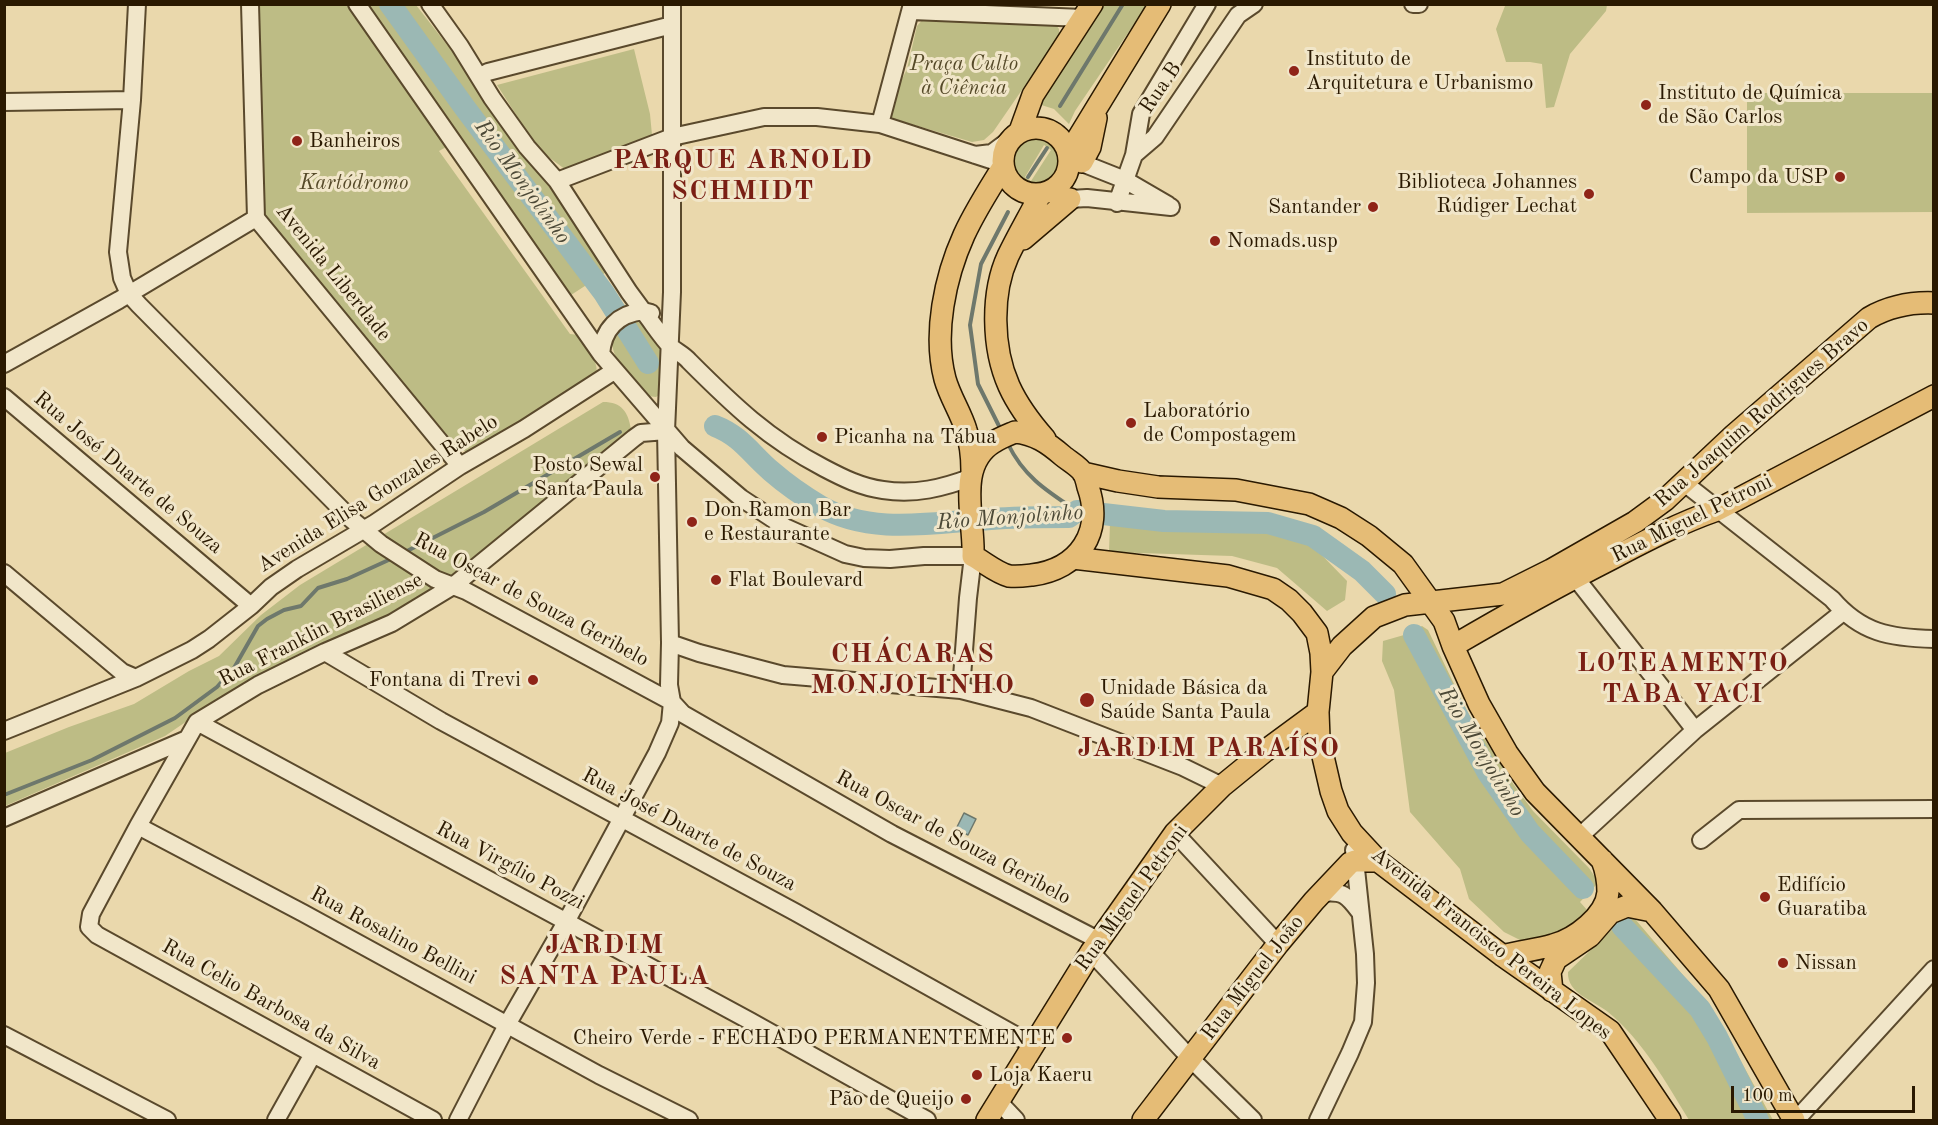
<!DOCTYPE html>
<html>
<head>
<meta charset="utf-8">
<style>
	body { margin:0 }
	#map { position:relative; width:1938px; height:1125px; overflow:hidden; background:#ead8ac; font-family:"Old Standard TT",serif }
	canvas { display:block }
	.frame { position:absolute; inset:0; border:6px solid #2a1901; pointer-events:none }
	.scale { position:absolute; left:1731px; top:1086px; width:184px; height:27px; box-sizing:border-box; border:3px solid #2a1901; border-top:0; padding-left:8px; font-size:18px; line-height:21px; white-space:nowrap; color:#2a1901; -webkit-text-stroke:4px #f1e6c9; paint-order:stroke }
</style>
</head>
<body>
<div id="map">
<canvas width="1938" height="1125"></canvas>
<div class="frame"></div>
<div class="scale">100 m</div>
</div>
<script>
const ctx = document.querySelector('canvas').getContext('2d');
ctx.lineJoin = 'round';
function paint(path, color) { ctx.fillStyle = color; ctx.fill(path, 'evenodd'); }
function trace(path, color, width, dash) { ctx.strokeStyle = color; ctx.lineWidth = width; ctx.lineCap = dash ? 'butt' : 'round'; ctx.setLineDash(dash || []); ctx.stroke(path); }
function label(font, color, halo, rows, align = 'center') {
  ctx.font = font + ' "Old Standard TT",serif'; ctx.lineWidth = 6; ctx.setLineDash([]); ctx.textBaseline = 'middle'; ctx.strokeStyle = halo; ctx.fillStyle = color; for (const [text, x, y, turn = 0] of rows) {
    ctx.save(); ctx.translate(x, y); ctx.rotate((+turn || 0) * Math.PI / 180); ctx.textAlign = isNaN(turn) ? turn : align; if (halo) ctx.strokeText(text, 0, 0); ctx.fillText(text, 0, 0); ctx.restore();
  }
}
const green = new Path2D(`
	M257 5H347L448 146 439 151 570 334 579 335C586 346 602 365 595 377L470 453 459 449 263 216Z
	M365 5H416L469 73 608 271 571 295 435 110Z
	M1099 5H1147L1075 111 1069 124 1054 109 1035 103Z
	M1555 5H1607L1606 11 1570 54 1554 107 1546 108 1542 64 1530 62H1506L1496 29 1505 6Z
	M924 18 1056 25 1059 29V36L993 132 984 140 972 142 894 119 890 115 888 107 907 69 917 26Z
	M634 49 650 114 652 135 566 170 538 149 497 85Z
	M1747 93H1933V212L1747 213Z
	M1031 138C1048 136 1062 149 1057 167 1049 198 997 189 1014 153 1018 146 1023 140 1031 138ZM1044 145 1051 150 1031 181 1025 177Z
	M633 321 643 323 660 347 663 392 656 397 647 396C631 379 606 356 613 331Z
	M603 402C622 402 628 412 631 429L598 459 467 562 431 595 358 631 297 656 243 683 165 736 5 806V753L69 727 134 704 189 671 219 656 261 615 300 585Z
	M1110 523 1211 531H1263L1311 544 1347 581 1345 600 1327 611 1277 568 1232 556 1109 552Z
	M1422 626 1428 630 1468 713 1514 785 1533 811 1589 868 1595 877 1596 885 1580 902 1588 911 1580 925 1564 935 1524 942 1504 932 1469 899 1460 869 1410 812 1394 690 1382 661 1383 641 1404 635Z
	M1626 916 1635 919 1713 1010 1773 1120H1689C1666 1082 1643 1041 1608 1012 1593 1000 1567 994 1568 972Z`);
const water = new Path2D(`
	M964 813 976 819 968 835 956 829Z`);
const stream = new Path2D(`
	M1060 106 1123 4
	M1028 177 1047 148
	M1002 432 978 384 970 325 981 264 1008 212
	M1008 444C1024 477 1047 491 1077 511
	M405 552 484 512 620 432
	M4 795 92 760 175 718 217 687 234 668 258 626 267 619 284 610 301 606 318 588 347 579 393 558`);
const river = new Path2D(`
	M390 4 465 108 604 293 648 363
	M715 426C741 436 751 454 771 471 786 484 803 496 820 506 871 536 935 522 991 519 1017 517 1043 517 1069 517L1077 511 1164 521 1268 523 1313 536 1362 571 1385 594
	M1414 635 1488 773 1530 833 1583 888
	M1622 926 1700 1009 1717 1037 1758 1120`);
const minor = new Path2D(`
	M137 4 132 100 118 252 122 278 129 294 139 305 351 519 381 544 435 579 466 591 672 702 683 714 892 834 1098 940
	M250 4 256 218 460 466
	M357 4 601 354 682 448 741 498 785 527 845 554 864 558 890 559 924 556H973L968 598 961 690
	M430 4 460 46 492 98 527 147 557 181 629 292 643 311 651 313
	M1413 4H1419
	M912 11 1083 18
	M479 77 488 72 672 25
	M4 102 132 100
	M880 124 912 4
	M975 155 992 153 1012 138
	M1134 155 1141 114 1207 4
	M1072 159 1125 180 1168 205
	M557 181 672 137 764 117H817L880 124 1003 164
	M1049 192 1070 199 1087 198 1171 207
	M1117 203 1134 155 1155 137 1238 15 1254 4
	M601 354C603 329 618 314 643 311 652 322 661 337 671 347 677 352 684 355 689 361 733 405 768 439 824 468 843 478 861 487 883 490 915 495 943 488 972 477
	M4 364 119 300 256 218
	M4 397 251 606
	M1683 482 1832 599C1861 633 1890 638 1934 639
	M4 573 122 672 136 678
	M1575 577 1695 730
	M670 643 699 653 783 675 961 690 1031 708 1183 767 1222 786
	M325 652 441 721 795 912 1033 1045
	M197 722 750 1021 927 1120
	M4 731 136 678 192 650 209 639 251 606 271 587 297 569 375 523 460 466 524 429 614 371
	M4 818 187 739
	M138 826 303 913 599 1075 689 1120
	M1175 833 1278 944
	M1579 837 1695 730 1843 612
	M1701 840 1739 810 1934 809
	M1323 893C1343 891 1347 895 1359 911
	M1091 952 1190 1058 1253 1120
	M4 1035 167 1120
	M999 1102 1016 1120
	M276 1120 313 1054
	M433 1120 97 935 89 927 91 914 138 826 197 722 258 685 325 652 392 623 453 586 634 438 641 433 666 431
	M458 1120 508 1023 566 922 657 753 670 723 672 702 669 685 670 643 666 431 672 292V4
	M1318 1120 1350 1053 1363 1022 1366 983 1365 954 1354 850
	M1796 1120 1934 969`);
const major = new Path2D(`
	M1003 161a33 33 0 1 1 66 0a33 33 0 1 1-66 0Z
	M1020 131 1033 95 1092 4
	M1069 153 1160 4
	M1082 162 1090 147 1096 118
	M1040 195C1030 215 1018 235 1008 256 991 293 992 348 1009 386 1018 406 1031 423 1045 439
	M1023 239 1070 199
	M1015 432C1035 434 1048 443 1063 456 1069 461 1080 467 1084 474 1086 478 1087 483 1088 487 1104 532 1079 569 1032 575 1024 576 1017 577 1009 576 997 573 984 562 973 556 975 520 955 465 994 442 1000 438 1008 435 1015 432Z
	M972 471C972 457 971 444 966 430 961 413 950 397 945 379 933 334 945 277 964 235 975 211 989 189 1003 167
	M1083 473 1118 481 1158 487 1236 490 1309 504 1341 518 1369 536 1403 564 1444 621 1453 646 1479 704 1507 753 1535 792 1652 911 1719 989 1794 1120
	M1073 558 1228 576 1273 589 1289 600 1302 613 1317 633 1321 653 1322 672 1318 712 1319 739 1331 791 1338 811 1352 833 1378 861 1503 956 1610 1031 1670 1120
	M1453 646C1506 615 1558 586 1613 558 1647 540 1680 523 1717 510L1934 396
	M1322 672 1342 646 1374 617 1405 605 1503 594 1551 570 1635 522 1665 500 1734 435 1869 318C1890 306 1910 302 1934 303
	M1503 956C1520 951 1537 950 1553 945 1575 939 1606 916 1608 892 1608 881 1606 870 1602 860
	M1552 991 1550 972 1556 959 1590 936 1610 913 1627 906 1652 911
	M987 1120 1091 952 1175 833 1222 786 1265 751 1318 712
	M1143 1120 1278 944 1314 901 1350 863 1355 861H1378`);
const markers = [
	[1294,71,6,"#8f2418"],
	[1646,105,6,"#8f2418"],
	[297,141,6,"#8f2418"],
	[1840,177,6,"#8f2418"],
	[1589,194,6,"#8f2418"],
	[1373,207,6,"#8f2418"],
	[1215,241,6,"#8f2418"],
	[1131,423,6,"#8f2418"],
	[822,437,6,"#8f2418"],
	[655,477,6,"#8f2418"],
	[692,522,6,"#8f2418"],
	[716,580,6,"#8f2418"],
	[533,680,6,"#8f2418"],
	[1087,700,8,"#8f2418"],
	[1765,897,6,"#8f2418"],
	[1783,963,6,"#8f2418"],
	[1067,1038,6,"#8f2418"],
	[977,1075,6,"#8f2418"],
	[966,1099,6,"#8f2418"]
];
const poiNames = [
	["Instituto de",1306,59],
	["Arquitetura e Urbanismo",1306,83],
	["Instituto de Química",1658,93],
	["de São Carlos",1658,117],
	["Banheiros",309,141],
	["Campo da USP",1828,177,"right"],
	["Biblioteca Johannes",1577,182,"right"],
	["Rúdiger Lechat",1577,206,"right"],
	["Santander",1361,207,"right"],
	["Nomads.usp",1227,241],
	["Laboratório",1143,411],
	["de Compostagem",1143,435],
	["Picanha na Tábua",834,437],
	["Posto Sewal",643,465,"right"],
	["- Santa Paula",643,489,"right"],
	["Don Ramon Bar",704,510],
	["e Restaurante",704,534],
	["Flat Boulevard",728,580],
	["Fontana di Trevi",521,680,"right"],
	["Unidade Básica da",1100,688],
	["Saúde Santa Paula",1100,712],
	["Edifício",1777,885],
	["Guaratiba",1777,909],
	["Nissan",1795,963],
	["Cheiro Verde - FECHADO PERMANENTEMENTE",1055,1038,"right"],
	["Loja Kaeru",989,1075],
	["Pão de Queijo",954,1099,"right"]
];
const parkNames = [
	["Praça Culto",964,64],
	["à Ciência",964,88],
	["Kartódromo",354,183]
];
const streetNames = [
	["Rua B",1161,88,-56],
	["Avenida Liberdade",333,273,51],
	["Rua Joaquim Rodrigues Bravo",1762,413,-41],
	["Rua José Duarte de Souza",128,473,40],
	["Avenida Elisa Gonzales Rabelo",378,494,-32],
	["Rua Miguel Petroni",1692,519,-26],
	["Rua Oscar de Souza Geribelo",531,600,28],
	["Rua Franklin Brasiliense",321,630,-27],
	["Rua José Duarte de Souza",689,830,28],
	["Rua Oscar de Souza Geribelo",953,838,28],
	["Rua Virgílio Pozzi",510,866,28],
	["Rua Miguel Petroni",1132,898,-54],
	["Rua Rosalino Bellini",393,936,28],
	["Avenida Francisco Pereira Lopes",1491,944,38],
	["Rua Miguel João",1253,978,-52],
	["Rua Celio Barbosa da Silva",271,1005,29]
];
const waterNames = [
	["Rio Monjolinho",522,182,54],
	["Rio Monjolinho",1010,518,-4],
	["Rio Monjolinho",1481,752,59]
];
const districtNames = [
	["PARQUE ARNOLD",743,161],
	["SCHMIDT",743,192],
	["CHÁCARAS",913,655],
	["MONJOLINHO",913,686],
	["LOTEAMENTO",1683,664],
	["TABA YACI",1683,695],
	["JARDIM PARAÍSO",1209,749],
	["JARDIM",605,946],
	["SANTA PAULA",605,977]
];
paint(green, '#bdbc85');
paint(water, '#9bb8b4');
trace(water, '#6e786c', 1.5);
trace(stream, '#6e786c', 4);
trace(river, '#9bb8b4', 22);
trace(minor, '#5a492c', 20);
trace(major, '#2a1901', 24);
trace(minor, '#f1e6c9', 16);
trace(major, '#e5bc76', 21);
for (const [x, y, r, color] of markers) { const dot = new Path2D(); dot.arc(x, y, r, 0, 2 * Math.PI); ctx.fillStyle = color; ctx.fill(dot); trace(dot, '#f1e6c9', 2); }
label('21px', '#2a1901', '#f1e6c9', poiNames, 'left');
label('italic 21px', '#564a29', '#f1e6c9', parkNames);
label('21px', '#2a1901', '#f1e6c9', streetNames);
label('italic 22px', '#4c4937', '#f1e6c9', waterNames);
ctx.letterSpacing = '1.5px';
label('bold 27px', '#7a1f14', '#f1e6c9', districtNames);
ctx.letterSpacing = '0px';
</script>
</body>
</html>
